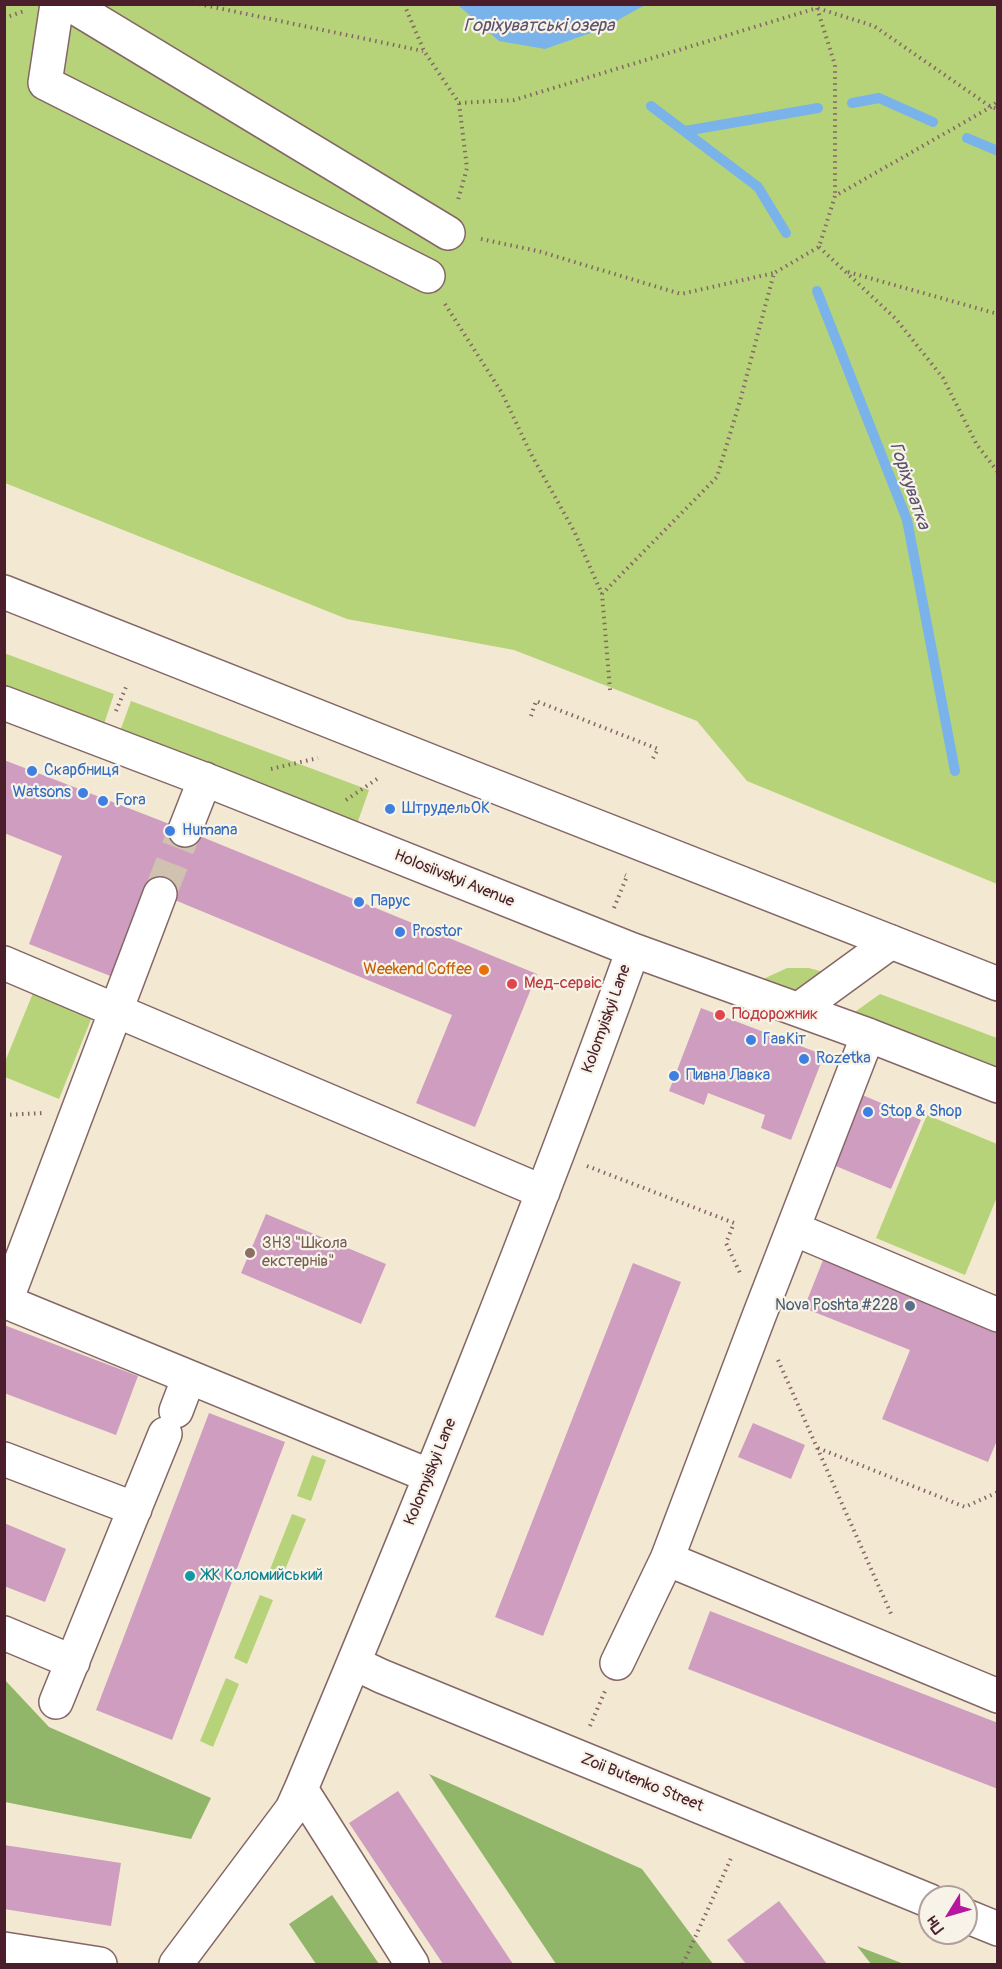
<!DOCTYPE html>
<html>
<head>
<meta charset="utf-8">
<style>
	body { margin:0 }
	#map { position:relative; width:1002px; height:1969px; overflow:hidden; background:#f3e9d3; font-family:Pangolin,sans-serif }
	canvas { display:block }
	.frame { position:absolute; inset:0; border:6px solid #4a1f2b; pointer-events:none }
	.north { position:absolute; left:918px; top:1885px; width:60px; height:60px; box-sizing:border-box; background:#f7f3e8; border:2px solid #b29e9c; border-radius:50%; rotate:233deg; font-size:16px; font-weight:700; line-height:24px; text-align:center; color:#4a1f2b }
	.north::after { content:''; display:block; margin:auto; width:21px; height:27px; background:#b5179e; clip-path:polygon(50% 0,100% 100%,50% 72%,0 100%) }
</style>
</head>
<body>
<div id="map">
<canvas width="1002" height="1969"></canvas>
<div class="frame"></div>
<div class="north">Пн</div>
</div>
<script>
const ctx = document.querySelector('canvas').getContext('2d');
ctx.lineJoin = 'round';
function paint(path, color) { ctx.fillStyle = color; ctx.fill(path, 'evenodd'); }
function trace(path, color, width, dash) { ctx.strokeStyle = color; ctx.lineWidth = width; ctx.lineCap = dash ? 'butt' : 'round'; ctx.setLineDash(dash || []); ctx.stroke(path); }
function label(font, color, halo, rows, align = 'center') {
  ctx.font = font + ' Pangolin,sans-serif'; ctx.lineWidth = 4.5; ctx.setLineDash([]); ctx.textBaseline = 'middle'; ctx.strokeStyle = halo; ctx.fillStyle = color; for (const [text, x, y, turn = 0] of rows) {
    ctx.save(); ctx.translate(x, y); ctx.rotate((+turn || 0) * Math.PI / 180); ctx.textAlign = isNaN(turn) ? turn : align; if (halo) ctx.strokeText(text, 0, 0); ctx.fillText(text, 0, 0); ctx.restore();
  }
}
const green = new Path2D(`
	M5 5H997V884L747 781 697 721 514 650 347 619 5 483Z
	M4 653 114 694 104 724 5 688Z
	M131 701 369 790 356 827 119 734Z
	M787 968H809L834 975 802 998 759 981Z
	M33 993 92 1017 59 1099 5 1077 4 1064Z
	M880 994 997 1038V1071L852 1014Z
	M927 1115 997 1144V1197L965 1275 876 1238Z
	M312 1455 326 1460 311 1501 297 1496Z
	M292 1514 306 1519 280 1582 267 1577Z
	M260 1595 273 1600 247 1664 234 1658Z
	M226 1678 239 1684 213 1747 200 1741Z`);
const forest = new Path2D(`
	M4 1679 49 1727 211 1798 191 1839 5 1802Z
	M429 1774 642 1869 713 1964H556Z
	M332 1895 379 1964H316L289 1924Z
	M857 1946 904 1964H871Z`);
const water = new Path2D(`
	M458 5H645L602 29 545 49 499 41Z`);
const stream = new Path2D(`
	M852 103 879 98 933 122
	M651 106 758 187 786 233
	M685 131 818 108
	M967 138 998 151
	M817 291 907 520 955 771`);
const building = new Path2D(`
	M4 760 185 830 537 974 475 1127 416 1103 452 1015 165 896 118 979 29 944 62 856 4 833Z
	M701 1008 824 1055 791 1140 761 1128 765 1115 708 1093 704 1105 669 1091Z
	M860 1094 921 1120 891 1189 831 1164Z
	M266 1214 386 1264 361 1324 241 1273Z
	M823 1260 998 1330V1438L988 1462 882 1419 910 1350 804 1308Z
	M633 1263 681 1282 543 1636 495 1617Z
	M4 1325 138 1376 116 1435 4 1393Z
	M209 1413 285 1442 172 1740 96 1710Z
	M753 1423 805 1445 791 1479 738 1457Z
	M4 1523 66 1549 45 1602 4 1586Z
	M710 1611 998 1723V1789L688 1669Z
	M398 1791 513 1964H443L349 1823Z
	M4 1845 121 1863 111 1926 4 1909Z
	M779 1901 827 1964H746L727 1940Z`);
const minorTunnel = new Path2D(`
	M160 894 185 830`);
const path = new Path2D(`
	M199 4 423 51
	M404 4 424 51 459 103 467 168 458 200
	M814 4 817 8 874 26 991 107 998 109
	M817 8 835 65V196
	M4 18 24 11
	M459 103 514 100 817 8
	M481 239 538 251 681 294 774 273
	M819 247 896 319 943 378 977 445 998 472
	M848 272 998 314
	M445 304 502 393 530 452 575 533 602 594
	M610 690 602 594 717 477 740 401 774 273 819 247 835 196 991 107 998 101
	M116 711 126 687
	M531 716 536 701 658 749 651 762
	M271 769 318 758
	M346 800 377 779
	M614 908 627 876 625 875
	M4 1115 43 1113
	M587 1166 734 1223 726 1243 740 1273
	M778 1360 892 1616
	M818 1448 965 1507 998 1492
	M590 1726 605 1691
	M683 1964 732 1856`);
const minor = new Path2D(`
	M57 4 45 83 428 276
	M69 4 448 233
	M4 703 214 783 633 950 868 1035 998 1086
	M185 830 205 779
	M4 963 543 1192
	M799 1009 891 942
	M794 1229 998 1315
	M4 1301 430 1476
	M6 1301 160 894
	M176 1411 189 1377
	M4 1459 135 1509
	M667 1559 998 1696
	M4 1633 73 1662
	M354 1663 381 1676 930 1901
	M617 1663 667 1559 759 1316 868 1035
	M56 1702 165 1434
	M301 1789 412 1964
	M966 1916 998 1929
	M4 1949 100 1964
	M176 1964 292 1809 301 1789C417 1512 531 1233 633 950`);
const highway = new Path2D(`
	M4 592C335 724 666 854 998 984`);
const markers = [
	[32,771,6,"#3f7fe0"],
	[83,793,6,"#3f7fe0"],
	[103,801,6,"#3f7fe0"],
	[390,809,6,"#3f7fe0"],
	[170,831,6,"#3f7fe0"],
	[359,902,6,"#3f7fe0"],
	[400,932,6,"#3f7fe0"],
	[484,970,6,"#e8710a"],
	[512,984,6,"#e0444e"],
	[720,1015,6,"#e0444e"],
	[751,1040,6,"#3f7fe0"],
	[804,1059,6,"#3f7fe0"],
	[674,1076,6,"#3f7fe0"],
	[868,1112,6,"#3f7fe0"],
	[250,1253,6,"#8d6e63"],
	[910,1306,6,"#5c6f8a"],
	[190,1576,6,"#0f9aa8"]
];
const shopNames = [
	["Скарбниця",44,771],
	["Watsons",71,793,"right"],
	["Fora",115,801],
	["ШтрудельОК",402,809],
	["Humana",182,831],
	["Парус",371,902],
	["Prostor",412,932],
	["ГавКіт",763,1040],
	["Rozetka",816,1059],
	["Пивна Лавка",686,1076],
	["Stop & Shop",880,1112]
];
const streetNames = [
	["Holosiivskyi Avenue",454,879,22],
	["Kolomyiskyi Lane",607,1019,-70],
	["Kolomyiskyi Lane",431,1472,-68],
	["Zoii Butenko Street",642,1783,22]
];
const foodNames = [
	["Weekend Coffee",472,970]
];
const healthNames = [
	["Мед-сервіс",524,984],
	["Подорожник",732,1015]
];
const educationNames = [
	["ЗНЗ \"Школа",262,1244],
	["екстернів\"",262,1262]
];
const serviceNames = [
	["Nova Poshta #228",898,1306]
];
const cultureNames = [
	["ЖК Коломийський",202,1576]
];
const waterNames = [
	["Горіхуватські озера",539,26],
	["Горіхуватка",909,486,71]
];
paint(green, '#b7d379');
paint(forest, '#91b569');
paint(water, '#7ab2ea');
trace(stream, '#7ab2ea', 10);
paint(building, '#ce9dc0');
trace(minorTunnel, '#d1c1b1', 33, [33, 16]);
trace(minor, '#856666', 36);
trace(highway, '#856666', 36);
trace(path, '#856666', 4, [1.5, 4.5]);
trace(minor, '#fff', 33);
trace(highway, '#fff', 33);
for (const [x, y, r, color] of markers) { const dot = new Path2D(); dot.arc(x, y, r, 0, 2 * Math.PI); ctx.fillStyle = color; ctx.fill(dot); trace(dot, '#f7f3e8', 2); }
label('16px', '#366cbe', '#f7f3e8', shopNames, 'left');
label('16px', '#4a1f2b', '#f7f3e8', streetNames);
label('16px', '#c56008', '#f7f3e8', foodNames, 'right');
label('16px', '#be3a42', '#f7f3e8', healthNames, 'left');
label('16px', '#785e54', '#f7f3e8', educationNames, 'left');
label('16px', '#4e5e75', '#f7f3e8', serviceNames, 'right');
label('16px', '#0d838f', '#f7f3e8', cultureNames, 'left');
label('italic 18px', '#5b526e', '#f7f3e8', waterNames);
</script>
</body>
</html>
